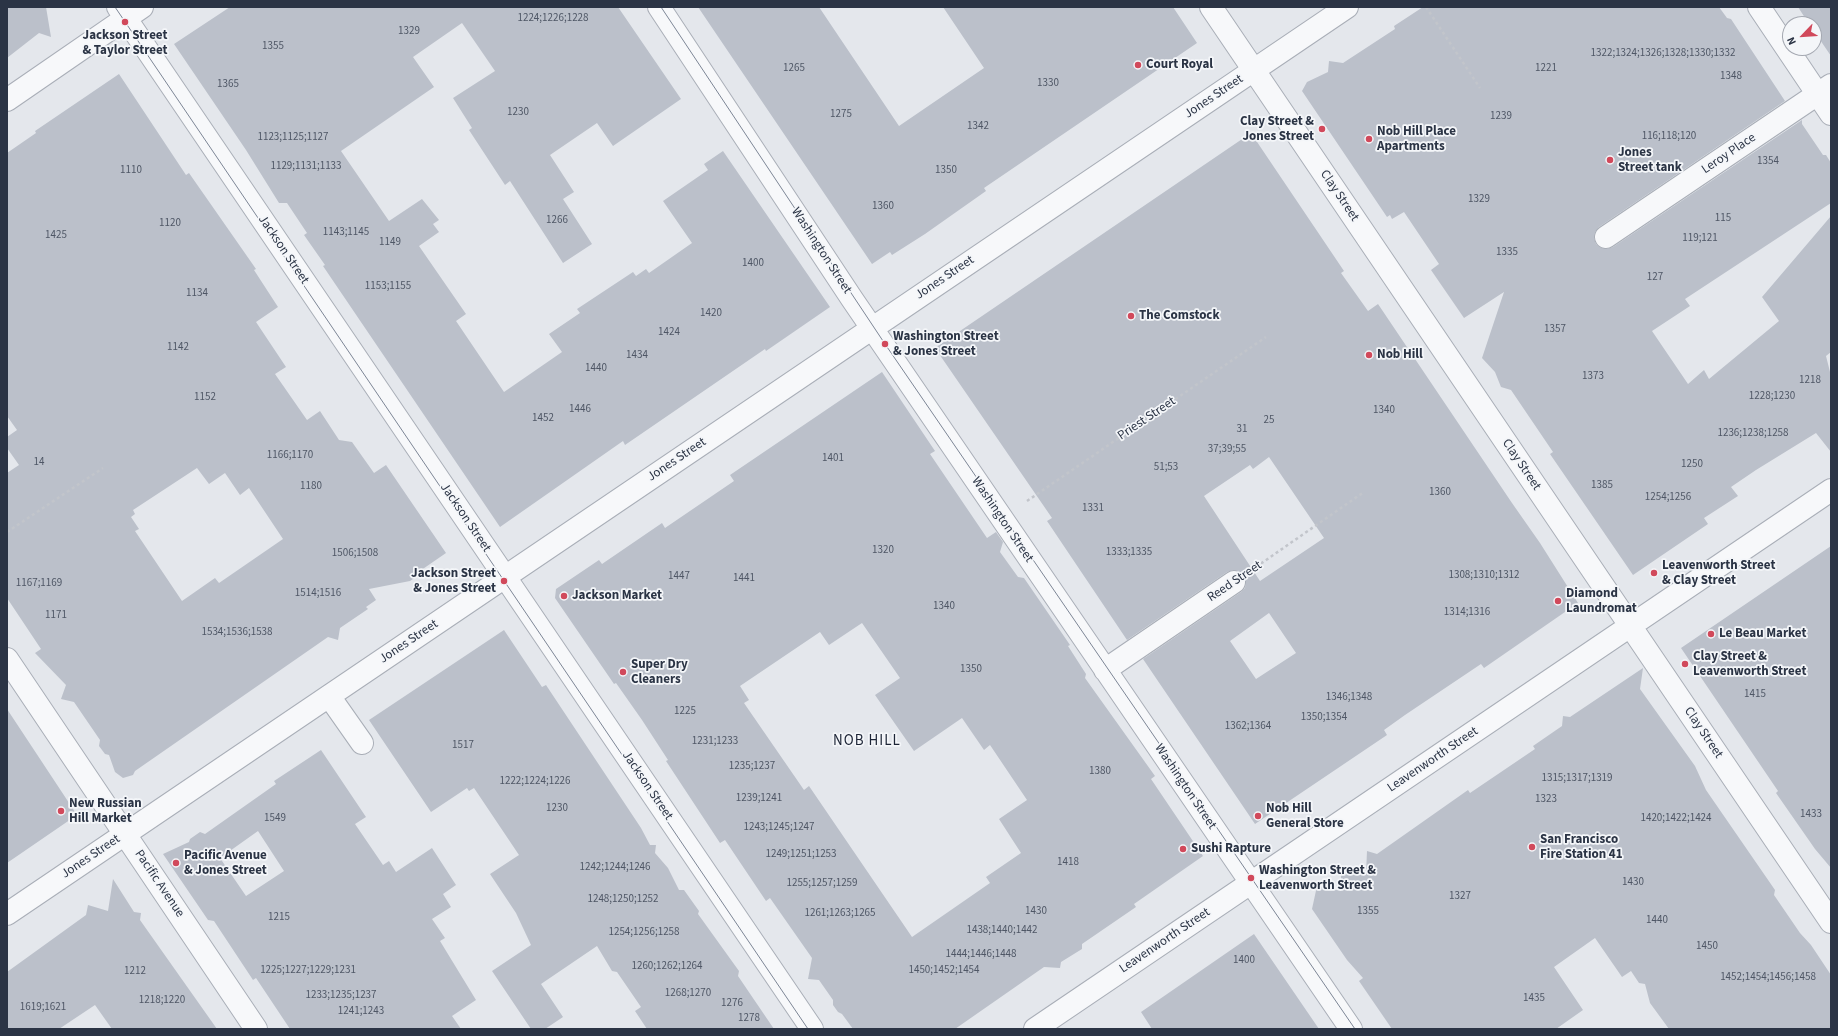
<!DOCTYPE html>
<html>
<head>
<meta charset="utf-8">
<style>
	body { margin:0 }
	#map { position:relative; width:1838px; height:1036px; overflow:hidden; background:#e4e7ec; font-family:"Source Sans 3",sans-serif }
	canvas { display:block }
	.frame { position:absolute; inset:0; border:8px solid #2b3445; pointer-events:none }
	.north { position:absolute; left:1782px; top:16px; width:40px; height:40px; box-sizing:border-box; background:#f4f6f9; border:1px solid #a4a8b1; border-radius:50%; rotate:245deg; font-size:11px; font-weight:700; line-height:16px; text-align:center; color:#2b3445 }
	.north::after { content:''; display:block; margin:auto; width:14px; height:18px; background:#d1495b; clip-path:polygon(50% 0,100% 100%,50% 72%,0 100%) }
</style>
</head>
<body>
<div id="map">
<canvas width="1838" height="1036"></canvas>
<div class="frame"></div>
<div class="north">N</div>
</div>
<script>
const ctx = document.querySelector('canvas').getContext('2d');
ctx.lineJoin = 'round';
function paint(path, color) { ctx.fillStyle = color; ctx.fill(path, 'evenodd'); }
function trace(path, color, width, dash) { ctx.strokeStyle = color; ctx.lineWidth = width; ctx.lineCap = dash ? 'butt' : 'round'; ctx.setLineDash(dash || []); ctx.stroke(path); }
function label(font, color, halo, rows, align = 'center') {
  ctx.font = font + ' "Source Sans 3",sans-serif'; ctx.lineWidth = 3.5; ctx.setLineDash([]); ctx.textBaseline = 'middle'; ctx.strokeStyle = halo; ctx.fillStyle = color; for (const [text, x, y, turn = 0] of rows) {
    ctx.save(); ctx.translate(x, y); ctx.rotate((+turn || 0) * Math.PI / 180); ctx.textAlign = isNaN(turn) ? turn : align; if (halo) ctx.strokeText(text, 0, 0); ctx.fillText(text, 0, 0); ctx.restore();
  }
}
const building = new Path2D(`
	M7 7H46L51 37 39 33 7 58Z
	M230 7H618L681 99 613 146 597 123 550 155 574 192 563 199 592 244 563 263 510 181 505 185 469 130 472 128 453 98 495 71 462 23 413 57 434 87 341 151 389 221 422 199 439 220 433 224 439 232 419 246 466 314 456 321 504 392 562 352 549 334 580 313 577 309 633 272 636 276 646 269 649 273 692 243 663 201 708 170 704 164 723 151 830 307 766 351 765 349 625 445 623 441 500 527 323 266 325 265 304 235 307 233 287 203H279L246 150 174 44Z
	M698 7H819L899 126 984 68 943 7H1173L1197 43 984 188 986 191 925 234 892 255 890 252 872 264Z
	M1423 7H1719L1727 18 1731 19 1785 101 1599 227 1595 232 1594 238 1596 244 1601 248 1607 249 1613 247 1802 120V124L1823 155H1826L1831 163V203L1685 299 1690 306 1652 331 1688 384 1704 370 1709 379 1779 321 1762 297 1831 216V352L1826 356 1831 376V452L1816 433 1756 470 1731 487 1738 496 1704 518 1708 524 1633 575 1550 454 1553 452 1511 390 1501 387 1495 372 1482 358 1504 292 1464 318 1431 270 1439 264 1404 212 1392 219 1390 215 1387 217 1302 91 1307 82 1328 72 1329 61 1343 63 1395 29 1394 26Z
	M1798 7H1831V56L1814 31V24H1809Z
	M119 74 186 175 189 173 256 269 254 270 278 307 256 322 286 367 275 374 307 420 320 411 339 440 352 442 374 473 386 465 446 553 417 573 416 577 410 581 369 589 376 600 366 607 368 609 340 628 338 640 328 637 135 771 133 775 123 778 115 772 109 755 105 754 99 746 100 740 74 702 61 699 66 685 35 653 41 649 7 598V473L19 465 7 448V437L17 430 7 416V153L36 133 35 131ZM197 468 209 484 225 473 240 495 249 488 283 539 219 583 215 578 182 601 135 531 139 529 131 517 135 514 133 510Z
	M1251 133 1344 271 1341 273 1368 311 1378 304 1512 503 1540 543 1578 603 1484 668 1481 664 1405 715 1384 730 1387 735 1255 824 1143 659 1241 592 1245 588 1246 581 1244 575 1239 571 1233 570 1227 572 1127 640 1047 521 1052 518 935 348ZM1269 457 1324 538 1260 581 1204 496 1250 465 1253 469ZM1269 613 1296 653 1256 679 1230 641Z
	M882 372 935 451 930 454 987 538 996 532 1003 542 1000 552 1018 577 1024 578 1070 645 1068 646 1086 674 1085 678 1155 776 1151 779 1203 856 1134 904 1136 907 1082 944V949L1061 962 1060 968 1044 967 955 1029H853L842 1014 838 1012 833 1005V1000L819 980 808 979 812 958 770 898 766 901 725 840 720 843 666 761 668 760 642 720 616 683 614 684 555 598 556 589 599 560 602 564 662 523 665 528 734 481 730 475ZM862 623 900 678 875 695 914 751 962 718 984 750 990 745 1027 800 999 819 1021 853 986 877 990 883 912 937 809 786 804 790 744 703 749 700 740 686 820 632 829 645Z
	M1831 546V868L1815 849 1776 793 1778 791 1681 648Z
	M504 630 542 687 546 685 641 828 650 845H656L655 853 668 868 679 890H684L699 911 698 914 739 971 738 976 774 1029H647L635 1011 641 1007 617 972 612 971 597 946 541 984 563 1017 545 1029H531L492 971 531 945 516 913 490 874 519 855 474 788 469 791 467 788 431 812 369 720Z
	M1643 668 1640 689 1695 766 1706 790 1775 890 1774 895 1800 933 1811 945 1831 975V1029H1669L1650 1003 1645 984 1639 983 1631 971 1622 977 1595 938 1554 967 1583 1010 1556 1029H1392L1359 981 1363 978 1347 960 1312 909 1317 886 1341 891V868L1366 874 1367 851 1377 854 1468 790 1470 793 1535 749 1533 746 1562 726 1563 716 1570 717Z
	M7 709 77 815 7 863Z
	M321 750 366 817 355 824 383 865 389 861 396 872 432 848 456 885 443 894 451 907 432 919 445 938 440 941 476 1000 452 1016 461 1029H290L256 978 253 980 214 921 208 920 163 854 189 842 190 839 200 832 205 834 276 784 274 781ZM258 831 284 871 246 896 220 858Z
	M113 879 134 912 141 913 140 920 217 1029H112L95 1005 59 1029H7V972L86 915 88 905 108 911Z
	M1254 934 1319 1029H1152L1141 1012Z`);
const path = new Path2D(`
	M1426 7 1480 88
	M1027 501 1266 337
	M7 532 103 468
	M1256 567 1364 492`);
const minor = new Path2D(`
	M118 7 812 1029
	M659 7 852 299 1351 1029
	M1211 7 1831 922
	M1759 7 1831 114
	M7 100 142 7
	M1606 237 1831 85
	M7 659 256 1029
	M1105 670 1234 582
	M329 696 362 743
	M7 914 1347 7
	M1035 1029 1831 490`);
const tram = new Path2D(`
	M115 7 808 1029
	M661 7 885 344 1355 1029`);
const markers = [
	[125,22,4,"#d1495b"],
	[1138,65,4,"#d1495b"],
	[1322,129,4,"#d1495b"],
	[1369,139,4,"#d1495b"],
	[1610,160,4,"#d1495b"],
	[1131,316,4,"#d1495b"],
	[885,344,4,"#d1495b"],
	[1369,355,4,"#d1495b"],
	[1654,573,4,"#d1495b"],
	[504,581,4,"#d1495b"],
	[564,596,4,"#d1495b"],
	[1558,601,4,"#d1495b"],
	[1711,634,4,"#d1495b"],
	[1685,664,4,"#d1495b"],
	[623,672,4,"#d1495b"],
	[61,811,4,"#d1495b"],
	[1258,816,4,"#d1495b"],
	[1532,847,4,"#d1495b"],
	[1183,849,4,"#d1495b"],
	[176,863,4,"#d1495b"],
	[1251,878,4,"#d1495b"]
];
const numberNames = [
	["1224;1226;1228",553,19],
	["1329",409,32],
	["1355",273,47],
	["1322;1324;1326;1328;1330;1332",1663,54],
	["1265",794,69],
	["1221",1546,69],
	["1348",1731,77],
	["1330",1048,84],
	["1365",228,85],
	["1230",518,113],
	["1275",841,115],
	["1239",1501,117],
	["1342",978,127],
	["116;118;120",1669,137],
	["1123;1125;1127",293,138],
	["1354",1768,162],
	["1129;1131;1133",306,167],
	["1110",131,171],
	["1350",946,171],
	["1329",1479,200],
	["1360",883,207],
	["115",1723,219],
	["1266",557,221],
	["1120",170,224],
	["1143;1145",346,233],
	["1425",56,236],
	["119;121",1700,239],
	["1149",390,243],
	["1335",1507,253],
	["1400",753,264],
	["127",1655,278],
	["1153;1155",388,287],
	["1134",197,294],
	["1420",711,314],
	["1357",1555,330],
	["1424",669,333],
	["1142",178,348],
	["1434",637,356],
	["1440",596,369],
	["1373",1593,377],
	["1218",1810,381],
	["1228;1230",1772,397],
	["1152",205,398],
	["1446",580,410],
	["1340",1384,411],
	["1452",543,419],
	["25",1269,421],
	["31",1242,430],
	["1236;1238;1258",1753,434],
	["37;39;55",1227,450],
	["1166;1170",290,456],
	["1401",833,459],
	["14",39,463],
	["1250",1692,465],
	["51;53",1166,468],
	["1385",1602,486],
	["1180",311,487],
	["1360",1440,493],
	["1254;1256",1668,498],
	["1331",1093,509],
	["1320",883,551],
	["1333;1335",1129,553],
	["1506;1508",355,554],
	["1308;1310;1312",1484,576],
	["1447",679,577],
	["1441",744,579],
	["1167;1169",39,584],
	["1514;1516",318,594],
	["1340",944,607],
	["1314;1316",1467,613],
	["1171",56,616],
	["1534;1536;1538",237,633],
	["1350",971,670],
	["1415",1755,695],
	["1346;1348",1349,698],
	["1225",685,712],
	["1350;1354",1324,718],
	["1362;1364",1248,727],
	["1231;1233",715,742],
	["1517",463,746],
	["1235;1237",752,767],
	["1380",1100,772],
	["1315;1317;1319",1577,779],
	["1222;1224;1226",535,782],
	["1239;1241",759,799],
	["1323",1546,800],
	["1230",557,809],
	["1433",1811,815],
	["1549",275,819],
	["1420;1422;1424",1676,819],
	["1243;1245;1247",779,828],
	["1249;1251;1253",801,855],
	["1418",1068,863],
	["1242;1244;1246",615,868],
	["1430",1633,883],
	["1255;1257;1259",822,884],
	["1327",1460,897],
	["1248;1250;1252",623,900],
	["1430",1036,912],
	["1355",1368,912],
	["1261;1263;1265",840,914],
	["1215",279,918],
	["1440",1657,921],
	["1438;1440;1442",1002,931],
	["1254;1256;1258",644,933],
	["1450",1707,947],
	["1444;1446;1448",981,955],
	["1400",1244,961],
	["1260;1262;1264",667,967],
	["1225;1227;1229;1231",308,971],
	["1450;1452;1454",944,971],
	["1212",135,972],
	["1452;1454;1456;1458",1768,978],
	["1268;1270",688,994],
	["1233;1235;1237",341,996],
	["1435",1534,999],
	["1218;1220",162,1001],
	["1276",732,1004],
	["1619;1621",43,1008],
	["1241;1243",361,1012],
	["1278",749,1019]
];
const poiNames = [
	["Jackson Street",125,36,"center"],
	["& Taylor Street",125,51,"center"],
	["Court Royal",1146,65],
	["Clay Street &",1314,122,"right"],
	["Jones Street",1314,137,"right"],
	["Nob Hill Place",1377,132],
	["Apartments",1377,147],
	["Jones",1618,153],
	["Street tank",1618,168],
	["The Comstock",1139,316],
	["Washington Street",893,337],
	["& Jones Street",893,352],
	["Nob Hill",1377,355],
	["Leavenworth Street",1662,566],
	["& Clay Street",1662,581],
	["Jackson Street",496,574,"right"],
	["& Jones Street",496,589,"right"],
	["Diamond",1566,594],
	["Laundromat",1566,609],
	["Jackson Market",572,596],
	["Le Beau Market",1719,634],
	["Clay Street &",1693,657],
	["Leavenworth Street",1693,672],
	["Super Dry",631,665],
	["Cleaners",631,680],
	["New Russian",69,804],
	["Hill Market",69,819],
	["Nob Hill",1266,809],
	["General Store",1266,824],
	["San Francisco",1540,840],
	["Fire Station 41",1540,855],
	["Sushi Rapture",1191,849],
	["Pacific Avenue",184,856],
	["& Jones Street",184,871],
	["Washington Street &",1259,871],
	["Leavenworth Street",1259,886]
];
const streetNames = [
	["Jones Street",1214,97,-34],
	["Leroy Place",1729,154,-34],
	["Clay Street",1339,196,56],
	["Jackson Street",283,250,56],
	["Washington Street",821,251,57],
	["Jones Street",945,278,-34],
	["Priest Street",1147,419,-34],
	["Jones Street",677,460,-34],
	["Clay Street",1521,465,56],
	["Jackson Street",465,518,56],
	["Washington Street",1002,520,56],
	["Reed Street",1235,582,-34],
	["Jones Street",409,642,-34],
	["Clay Street",1703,733,56],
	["Leavenworth Street",1433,760,-34],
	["Jackson Street",647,786,56],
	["Washington Street",1185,787,56],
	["Jones Street",91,857,-34],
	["Pacific Avenue",159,884,56],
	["Leavenworth Street",1165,941,-34]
];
const quarterNames = [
	["NOB HILL",867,742]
];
paint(building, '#bbc0ca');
trace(minor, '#a9aeb7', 24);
trace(path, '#c2c5cb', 2.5, [3, 3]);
trace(minor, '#f7f8fa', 22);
trace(tram, '#7d8696', 1);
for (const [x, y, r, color] of markers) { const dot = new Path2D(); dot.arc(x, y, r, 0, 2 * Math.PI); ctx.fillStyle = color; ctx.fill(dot); trace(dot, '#f4f6f9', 1.5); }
label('11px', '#4f5766', null, numberNames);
label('bold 13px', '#2b3445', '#f4f6f9', poiNames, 'left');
label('13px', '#2b3445', '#f4f6f9', streetNames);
ctx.letterSpacing = '1px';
label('15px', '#1d2536', '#f4f6f9', quarterNames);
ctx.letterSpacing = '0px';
</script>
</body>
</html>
